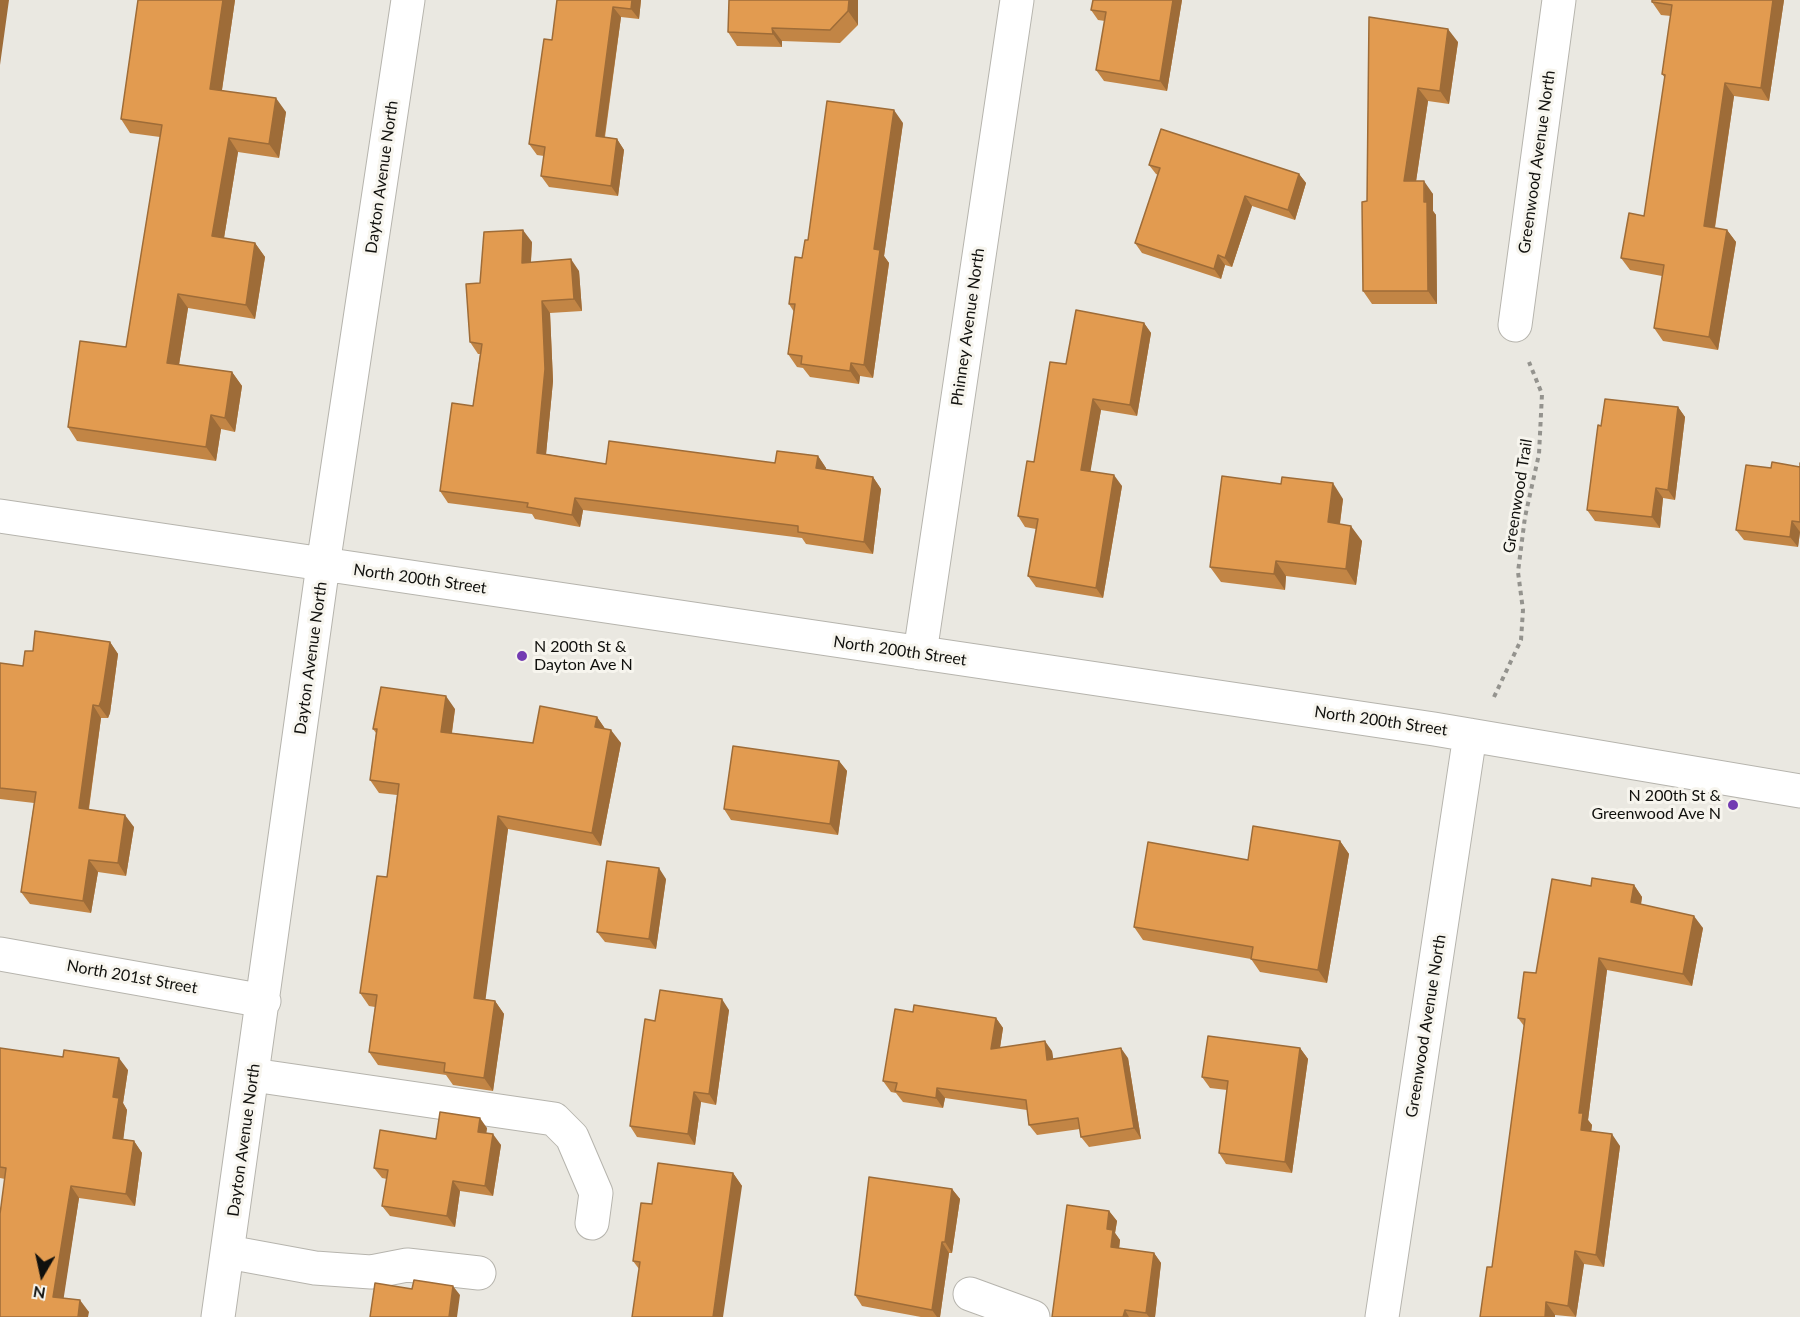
<!DOCTYPE html>
<html>
<head>
<meta charset="utf-8">
<style>
	body { margin:0 }
	#map { position:relative; width:1800px; height:1317px; overflow:hidden; background:#eae8e1; font-family:Lato,sans-serif }
	canvas { display:block }
	.north { position:absolute; left:12px; top:1245px; width:60px; height:60px; -webkit-text-stroke:4px #f7f5ee; paint-order:stroke; rotate:189deg; font-size:16px; font-weight:700; line-height:24px; text-align:center; color:#10100d }
	.north::after { content:''; display:block; margin:auto; width:21px; height:27px; background:#10100d; clip-path:polygon(50% 0,100% 100%,50% 72%,0 100%) }
</style>
</head>
<body>
<div id="map">
<canvas width="1800" height="1317"></canvas>
<div class="north">N</div>
</div>
<script>
const ctx = document.querySelector('canvas').getContext('2d');
ctx.lineJoin = 'round';
function trace(path, color, width, dash) { ctx.strokeStyle = color; ctx.lineWidth = width; ctx.lineCap = dash ? 'butt' : 'round'; ctx.setLineDash(dash || []); ctx.stroke(path); }
function paint(path, color) { ctx.fillStyle = color; ctx.fill(path, 'evenodd'); }
function label(font, color, halo, rows, align = 'center') {
  ctx.font = font + ' Lato,sans-serif'; ctx.lineWidth = 6; ctx.setLineDash([]); ctx.textBaseline = 'middle'; ctx.strokeStyle = halo; ctx.fillStyle = color; for (const [text, x, y, turn = 0] of rows) {
    ctx.save(); ctx.translate(x, y); ctx.rotate((+turn || 0) * Math.PI / 180); ctx.textAlign = isNaN(turn) ? turn : align; if (halo) ctx.strokeText(text, 0, 0); ctx.fillText(text, 0, 0); ctx.restore();
  }
}
const path = new Path2D(`
	M1494 697 1521 640 1523 610 1518 572 1525 517 1539 454 1542 394 1529 362`);
const minor = new Path2D(`
	M1515 325 1559 0
	M0 516 1434 729 1800 791
	M920 653 1017 0
	M0 954 264 1001
	M253 1075 554 1119 572 1137 596 1193 592 1223
	M228 1252 315 1268 371 1272 407 1265 479 1273
	M970 1294 1033 1317
	M218 1317 323 565 408 0
	M1382 1317 1470 735`);
const wall = new Path2D(`
	M138 0H235L222 90 286 112 279 158 238 152 224 238 255 243 265 257 255 319 188 308 179 365 232 372 242 386 235 432 221 429 216 461 77 441 68 427 126 347 160 137 130 133 121 119Z
	M557 0H641L639 19 621 17 605 137 617 139 624 150 618 196 549 187 541 176 544 156 537 155 529 144 552 40Z
	M858 0V25L840 43 782 41V47L737 46 728 32Z
	M1182 0 1167 91 1104 81 1096 70 1105 21 1098 20 1091 10Z
	M1652 0H1784L1769 101 1734 96 1715 228 1727 230 1736 242 1718 350 1663 341 1654 328 1662 276 1630 270 1621 258 1644 216 1665 78 1662 74 1671 16 1661 15 1652 2Z
	M1369 17 1458 42 1449 104 1428 101 1416 181 1433 194V211L1436 215 1437 304H1372L1363 291 1367 201Z
	M903 123 884 256 889 263 873 378 860 376 859 384 810 377 803 368 797 367 788 354 794 312 789 304 802 258 808 240Z
	M1149 165 1299 174 1306 183 1295 220 1252 206 1232 267 1225 265 1221 279 1142 253 1135 243 1158 175 1156 174Z
	M532 242 531 262 579 271 582 311 550 313 553 381 546 454 606 464 775 463 818 456 826 468V470L873 477 881 489 873 554 806 544 802 538 583 510 580 527 535 519 532 514 448 503 440 491 473 406 480 354H478L470 342 480 283Z
	M1144 323 1151 333 1137 416 1101 410 1090 471 1122 486 1103 598 1036 587 1028 576 1036 529 1025 527 1018 516 1034 462 1066 364Z
	M1678 407 1685 417 1675 500 1663 498 1660 528 1595 521 1587 510 1601 426Z
	M1800 463V532L1798 547 1744 540 1736 530 1771 468 1800 467Z
	M1343 499 1340 524 1362 541 1356 585 1286 576 1285 590 1221 582 1210 567Z
	M110 642 118 654 110 713 108 718H101L89 809 134 827 126 876 98 872 91 913 30 904 21 892 34 803 0 799V663L23 666Z
	M455 709 452 733 533 743 597 717 605 729 621 743 601 846 508 829 485 999 495 1001 504 1014 493 1091 453 1085 446 1075 378 1065 369 1052 375 1007 369 1006 360 993 387 877 397 795 379 793 370 780 376 733 373 729Z
	M839 761 847 771 838 835 731 820 724 809Z
	M1340 841 1349 854 1327 983 1260 972 1251 959 1143 940 1134 927 1248 860Z
	M666 879 656 949 605 942 597 932Z
	M1634 885 1642 897 1641 905 1703 928 1692 986 1607 970 1588 1120 1592 1125 1591 1131 1620 1146 1604 1267 1584 1264 1576 1317 1555 1315V1317H1480L1492 1267 1524 1026 1518 1018 1536 973Z
	M729 1010 716 1105 701 1102 695 1145 637 1137 630 1126 655 1021Z
	M913 1012 996 1018 1003 1028 1000 1048 1052 1051 1053 1059 1128 1058 1141 1139 1089 1147 1081 1137 1080 1129 1037 1135 1029 1125 1027 1110 945 1098 943 1108 903 1102 896 1093 891 1092 883 1081Z
	M0 1048 128 1070 123 1103 127 1110 123 1139 134 1141 142 1153 135 1206 79 1198 63 1298 89 1312 0 1317 5 1179 0 1178Z
	M1300 1048 1308 1059 1292 1173 1226 1164 1219 1153 1227 1090 1210 1088 1202 1077Z
	M487 1128 486 1133 501 1145 493 1196 460 1191 455 1227 390 1216 382 1206 387 1179 382 1178 374 1168 436 1139Z
	M733 1173 742 1186 639 1269 633 1261 652 1204Z
	M952 1189 960 1199 952 1253H949L940 1317H921L862 1306 855 1295Z
	M1109 1211 1117 1221 1115 1233 1120 1240 1119 1248 1154 1253 1161 1263 1155 1317H1052Z`);
const shadedWall = new Path2D(`
	M0 0H9L0 65Z
	M223 0H235L220 103 210 89Z
	M632 0H641L639 19 631 9Z
	M849 0H858V25L848 11Z
	M1173 0H1182L1167 91 1160 81Z
	M1773 0H1784L1769 101 1761 88Z
	M613 7 621 17 603 147 596 136Z
	M772 28 782 41V47L773 34Z
	M1448 29 1458 42 1449 104 1440 91Z
	M1725 83 1734 96 1713 239 1704 226Z
	M1418 88 1428 101 1414 195 1404 181Z
	M276 98 286 112 279 158 269 144Z
	M894 110 903 123 884 256 889 263 873 378 864 365 874 249Z
	M229 138 238 152 222 250 212 236Z
	M617 139 624 150 618 196 611 186Z
	M1299 174 1306 183 1295 220 1288 210Z
	M1424 181 1433 194V211L1436 215 1437 304 1428 291Z
	M1245 196 1252 206 1232 267 1225 258Z
	M523 230 532 242 530 275 522 263Z
	M1727 230 1736 242 1718 350 1709 337Z
	M255 243 265 257 255 319 246 305Z
	M1218 255 1225 265 1221 279 1214 269Z
	M571 259 579 271 582 311 574 299Z
	M178 294 188 308 177 377 167 363Z
	M542 301 550 313 553 381 545 465 537 453Z
	M1144 323 1151 333 1137 416 1130 405Z
	M851 363 860 376 859 384 850 371Z
	M232 372 242 386 235 432 225 418Z
	M1093 399 1101 410 1089 480 1081 470Z
	M1678 407 1685 417 1675 500 1668 490Z
	M211 415 221 429 216 461 206 447Z
	M818 456 826 468 824 480 816 468Z
	M1114 475 1122 486 1103 598 1096 588Z
	M873 477 881 489 873 554 864 542Z
	M1333 483 1343 499 1338 537 1328 522Z
	M1656 488 1663 498 1660 528 1652 517Z
	M575 498 583 510 580 527 572 515Z
	M1792 521 1800 532 1798 547 1790 537Z
	M1351 526 1362 541 1356 585 1346 569Z
	M1276 561 1286 576 1285 590 1274 574Z
	M110 642 118 654 110 713 108 718 99 706Z
	M446 696 455 709 450 745 441 732Z
	M93 705 101 718 87 820 79 808Z
	M597 717 606 730 595 727Z
	M611 730 621 743 601 846 592 833Z
	M839 761 847 771 838 835 830 824Z
	M125 815 134 827 126 876 118 863Z
	M498 816 508 829 484 1011 474 998Z
	M1340 841 1349 854 1327 983 1318 970Z
	M89 860 98 872 91 913 83 901Z
	M659 868 666 879 656 949 649 939Z
	M1634 885 1642 897 1639 915 1631 902Z
	M1694 916 1703 928 1692 986 1683 974Z
	M1599 958 1607 970 1588 1120 1592 1125 1590 1142 1581 1130 1579 1113Z
	M722 999 729 1010 716 1105 709 1094Z
	M495 1001 504 1014 493 1091 484 1078Z
	M996 1018 1003 1028 998 1060 991 1049Z
	M1045 1041 1052 1051 1055 1070 1047 1060Z
	M1121 1048 1128 1058 1141 1139 1134 1128Z
	M1300 1048 1308 1059 1292 1173 1285 1162Z
	M119 1058 128 1070 123 1103 127 1110 122 1150 113 1138V1097Z
	M937 1088 945 1098 943 1108 936 1098Z
	M694 1092 701 1102 695 1145 688 1134Z
	M480 1118 487 1128 485 1142 478 1132Z
	M493 1134 501 1145 493 1196 485 1186Z
	M1612 1134 1620 1146 1604 1267 1596 1255Z
	M134 1141 142 1153 135 1206 126 1194Z
	M733 1173 742 1186 723 1317H713Z
	M453 1181 460 1191 455 1227 447 1216Z
	M71 1186 79 1198 62 1309 53 1297Z
	M952 1189 960 1199 952 1253 945 1242Z
	M1109 1211 1117 1221 1115 1233 1120 1240 1118 1258 1111 1247 1107 1229Z
	M942 1242 949 1253 940 1317H937L932 1310Z
	M1575 1251 1584 1264 1576 1317 1568 1306Z
	M1154 1253 1161 1263 1155 1317H1149L1146 1313Z
	M453 1286 460 1295 457 1317H449Z
	M80 1300 89 1312 88 1317H78Z
	M1546 1302 1555 1315V1317H1545Z
	M1125 1310 1129 1317H1123Z`);
const building = new Path2D(`
	M138 0H223L210 89 276 98 269 144 229 138 212 236 255 243 246 305 178 294 167 363 232 372 225 418 211 415 206 447 68 427 80 341 126 347 162 125 121 119Z
	M557 0H632L631 9 613 7 596 136 617 139 611 186 541 176 545 147 529 144 544 39 552 40Z
	M729 0H849L848 11 830 30 772 28 773 34 728 32Z
	M1093 0H1173L1160 81 1096 70 1106 12 1091 10Z
	M1652 0H1773L1761 88 1725 83 1704 226 1727 230 1709 337 1654 328 1664 265 1621 258 1629 213 1644 216 1665 75 1662 74 1672 5 1652 2Z
	M1369 17 1448 29 1440 91 1418 88 1404 181H1424V202H1427L1428 291H1363L1362 202 1367 201Z
	M827 101 894 110 874 249 880 250 864 365 851 363 850 371 801 364 802 356 788 354 795 304H789L795 257 802 258 805 240H808Z
	M1161 129 1299 174 1288 210 1245 196 1225 258 1218 255 1214 269 1135 243 1160 168 1149 165Z
	M523 230 522 263 571 259 574 299 542 301 545 369 537 453 606 464 609 441 775 463 777 451 818 456 816 468 873 477 864 542 798 532V526L575 498 572 515 527 507 528 503 440 491 452 403 473 406 482 344 470 342 466 284 480 283 484 232Z
	M1076 310 1144 323 1130 405 1093 399 1081 470 1114 475 1096 588 1028 576 1038 519 1018 516 1027 461 1034 462 1050 362 1066 364Z
	M1605 399 1678 407 1668 490 1656 488 1652 517 1587 510 1598 425 1601 426Z
	M1772 462 1800 467V463V522L1792 521 1790 537 1736 530 1746 465 1771 468Z
	M1222 476 1281 484 1282 477 1333 483 1328 522 1351 526 1346 569 1276 561 1274 574 1210 567Z
	M35 631 110 642 101 701 99 706 93 705 79 808 125 815 118 863 89 860 83 901 21 892 36 792 0 788V663L23 666 25 651H33Z
	M381 687 446 696 441 732 533 743 540 706 597 717 595 727 611 730 592 833 498 816 474 998 495 1001 484 1078 444 1072 445 1063 369 1052 377 995 360 993 377 876 387 877 399 784 370 780 377 729H373Z
	M733 746 839 761 830 824 724 809Z
	M1253 826 1340 841 1318 970 1251 959 1253 947 1134 927 1148 842 1248 860Z
	M607 861 659 868 649 939 597 932Z
	M1592 878 1634 885 1631 902 1694 916 1683 974 1599 958 1579 1113H1583L1581 1130 1612 1134 1596 1255 1575 1251 1568 1306 1546 1302 1545 1317H1480L1487 1267H1492L1525 1019 1518 1018 1524 972 1536 973 1552 879 1591 886Z
	M660 990 722 999 709 1094 694 1092 688 1134 630 1126 645 1019 655 1021Z
	M914 1005 996 1018 991 1049 1045 1041 1047 1060 1121 1048 1134 1128 1081 1137 1078 1118 1029 1125 1026 1100 937 1088 936 1098 895 1091 897 1083 883 1081 895 1009 913 1012Z
	M1208 1036 1300 1048 1285 1162 1219 1153 1228 1081 1202 1077Z
	M0 1048 63 1057 64 1050 119 1058 113 1097 119 1098 113 1138 134 1141 126 1194 71 1186 53 1297 80 1300 78 1317H0V1214L6 1168 0 1167Z
	M440 1112 480 1118 478 1132 493 1134 485 1186 453 1181 447 1216 382 1206 388 1170 374 1168 380 1130 436 1139Z
	M658 1163 733 1173 713 1317H632L640 1262 633 1261 641 1203 652 1204Z
	M869 1177 952 1189 945 1242H942L932 1310 855 1295Z
	M1067 1205 1109 1211 1107 1229 1113 1230 1111 1247 1154 1253 1146 1313 1125 1310 1123 1317H1052Z
	M414 1280 453 1286 449 1317H370L375 1283 412 1289Z`);
const markers = [
	[522,656,6,"#733bb2"],
	[1733,805,6,"#733bb2"]
];
const streetNames = [
	["Greenwood Avenue North",1537,162,-82],
	["Dayton Avenue North",382,177,-82],
	["Phinney Avenue North",968,327,-82],
	["Greenwood Trail",1518,496,-81],
	["North 200th Street",420,579,8],
	["North 200th Street",900,651,8],
	["Dayton Avenue North",311,658,-82],
	["North 200th Street",1381,721,8],
	["North 201st Street",132,977,10],
	["Greenwood Avenue North",1426,1026,-81],
	["Dayton Avenue North",244,1140,-82]
];
const poiNames = [
	["N 200th St &",534,647],
	["Dayton Ave N",534,665],
	["N 200th St &",1721,796,"right"],
	["Greenwood Ave N",1721,814,"right"]
];
trace(minor, '#b6b4ad', 35);
trace(path, '#94938e', 4, [4.5, 4.5]);
trace(minor, '#fff', 33);
paint(wall, '#c28545');
paint(shadedWall, '#9e6c38');
paint(building, '#e29b50');
trace(building, '#9e6c38', 1.5);
for (const [x, y, r, color] of markers) { const dot = new Path2D(); dot.arc(x, y, r, 0, 2 * Math.PI); ctx.fillStyle = color; ctx.fill(dot); trace(dot, '#f7f5ee', 2); }
label('16px', '#10100d', '#f7f5ee', streetNames);
label('16px', '#10100d', '#f7f5ee', poiNames, 'left');
</script>
</body>
</html>
